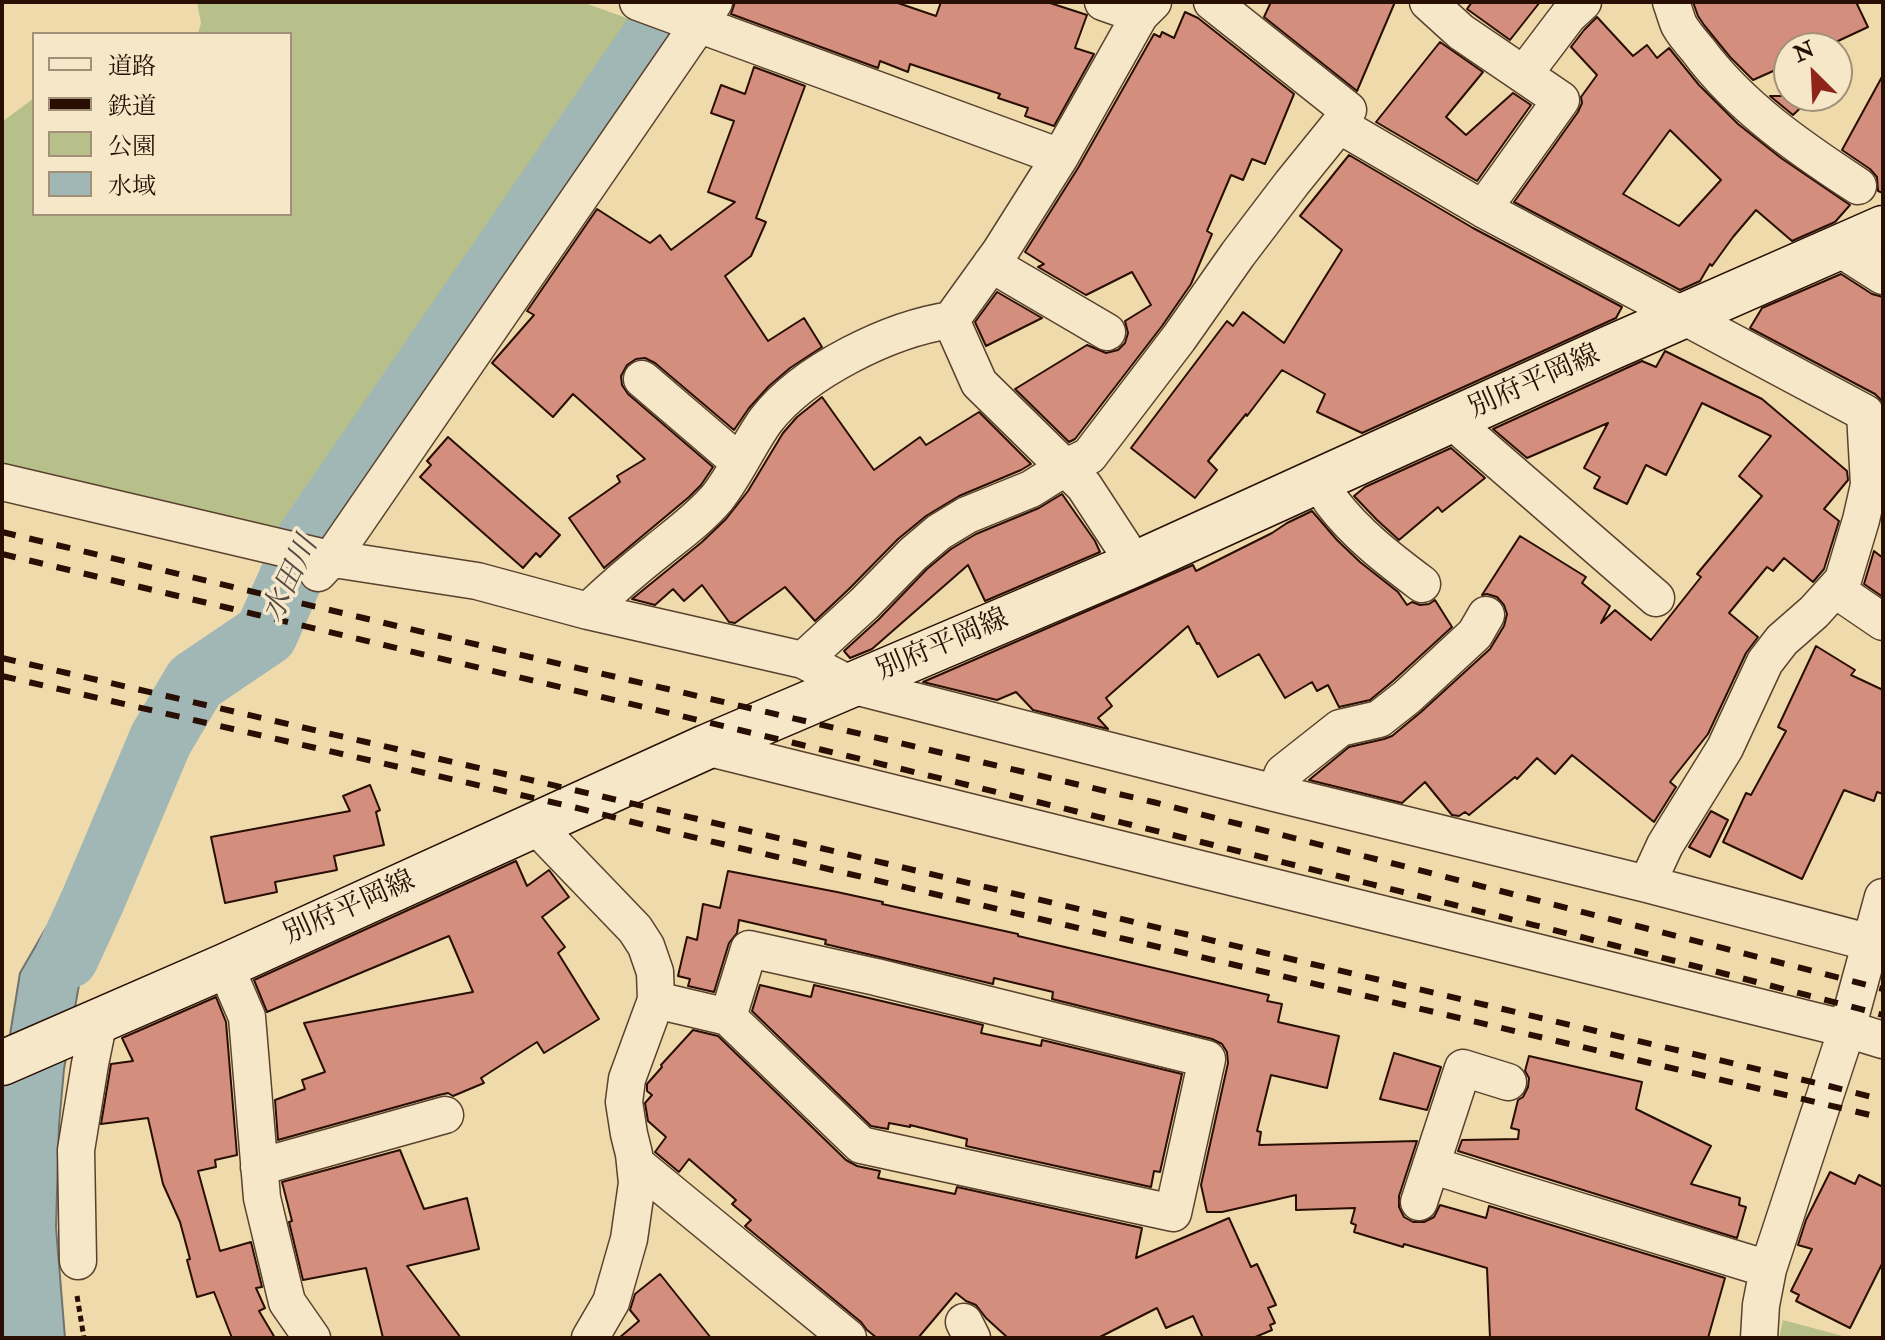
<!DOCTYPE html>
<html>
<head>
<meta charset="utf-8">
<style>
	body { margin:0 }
	#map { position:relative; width:1885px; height:1340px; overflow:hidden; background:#efdaab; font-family:"IM FELL Double Pica","Noto Serif JP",serif }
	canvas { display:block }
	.frame { position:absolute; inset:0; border:4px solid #280e03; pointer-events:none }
	.legend { position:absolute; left:32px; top:32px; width:260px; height:184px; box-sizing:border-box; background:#f5e7c8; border:2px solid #a39079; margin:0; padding:10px 14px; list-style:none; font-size:24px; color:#280e03 }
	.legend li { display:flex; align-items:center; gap:16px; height:40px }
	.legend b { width:40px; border:2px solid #a39079 }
	.north { position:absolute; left:1773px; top:32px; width:80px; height:80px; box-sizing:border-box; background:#f5e7c8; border:2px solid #a39079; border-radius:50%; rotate:336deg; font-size:22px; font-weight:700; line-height:32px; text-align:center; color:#280e03 }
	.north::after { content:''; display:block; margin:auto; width:28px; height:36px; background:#8f2418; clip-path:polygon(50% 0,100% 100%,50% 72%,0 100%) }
</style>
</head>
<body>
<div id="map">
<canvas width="1885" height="1340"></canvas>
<div class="frame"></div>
<ul class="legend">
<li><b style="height:10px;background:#f5e7c8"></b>道路</li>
<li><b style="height:10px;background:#280e03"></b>鉄道</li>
<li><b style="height:22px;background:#b7c08a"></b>公園</li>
<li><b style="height:22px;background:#a0b7b6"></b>水域</li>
</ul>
<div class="north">N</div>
</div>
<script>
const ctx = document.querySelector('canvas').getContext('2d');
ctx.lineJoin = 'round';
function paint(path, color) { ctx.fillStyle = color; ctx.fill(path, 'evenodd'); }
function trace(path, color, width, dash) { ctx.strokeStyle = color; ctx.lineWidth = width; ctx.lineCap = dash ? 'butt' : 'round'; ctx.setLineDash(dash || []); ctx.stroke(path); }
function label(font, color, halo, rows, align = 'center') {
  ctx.font = font + ' "IM FELL Double Pica","Noto Serif JP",serif'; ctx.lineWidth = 7; ctx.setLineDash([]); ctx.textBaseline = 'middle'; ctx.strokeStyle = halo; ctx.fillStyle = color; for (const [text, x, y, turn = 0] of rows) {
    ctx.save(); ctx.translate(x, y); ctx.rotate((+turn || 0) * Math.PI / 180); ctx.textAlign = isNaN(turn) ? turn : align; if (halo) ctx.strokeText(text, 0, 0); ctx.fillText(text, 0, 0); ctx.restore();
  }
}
const green = new Path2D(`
	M197 2H582L646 25 428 341 300 536 2 466V122L34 98V214H290V34H198L201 23Z
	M1783 1320 1850 1338H1779Z`);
const water = new Path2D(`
	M118 872 82 968 64 1069 59 1125 56 1227 65 1338H2V1084L20 973 68 890Z`);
const river = new Path2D(`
	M67 957 93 900 161 739 195 682 266 634 308 540 678 2`);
const building = new Path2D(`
	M735 2H895L936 16 941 2H1047L1087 15 1075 48 1094 54 1054 126 1025 116 1028 108 998 98 1000 94 910 64 908 72 880 61 878 68 731 14Z
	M1271 2H1395L1357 91 1264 17Z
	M1472 2H1540L1510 40 1467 9Z
	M1693 2H1856L1868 27 1823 48H1789V64L1753 80 1730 57 1704 25 1698 16Z
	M1185 12 1198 18 1294 94 1265 164 1252 159 1243 180 1231 175 1207 231 1212 234 1191 284 1162 326 1075 439 1069 442 1015 389 1087 345 1106 353 1118 350 1125 343 1128 333 1125 321 1151 305 1132 272 1086 295 1038 267 1044 264 1025 252 1078 168 1154 34 1160 37 1162 32 1174 38Z
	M1597 17 1633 56 1647 45 1657 58 1669 48 1699 85 1738 124 1781 158 1850 205 1835 222 1792 241 1756 210 1733 237 1712 266 1710 264 1700 281 1680 290 1514 202 1578 112 1582 103 1581 97 1597 75 1571 47 1584 30ZM1670 130 1721 180 1679 226 1623 194Z
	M1440 42 1483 72 1446 117 1466 135 1513 93 1531 105 1477 181 1376 122Z
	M754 67 805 86 756 218 766 222 751 256 725 276 768 341 804 318 822 347 790 368 769 386 749 408 734 430 655 363 645 358 636 359 627 365 621 376 622 385 628 394 713 467 701 485 689 497 604 568 569 518 620 482 617 476 645 459 573 394 553 417 492 363 534 315 527 311 597 209 650 243 660 235 671 250 735 202 708 192 734 121 711 113 721 85 745 94Z
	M1883 75V193L1878 191 1877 177 1870 169 1842 150Z
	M1770 96H1813L1793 115Z
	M1349 155 1473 228 1622 307 1616 318 1362 433 1317 412 1325 394 1282 370 1247 416 1246 414 1208 461 1217 470 1195 498 1131 448 1227 321 1233 326 1243 312 1284 343 1342 250 1300 216Z
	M1841 274 1872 294 1883 297V402L1875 394 1750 328 1762 308Z
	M997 292 1042 318 986 346 975 322Z
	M1665 351 1762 399 1847 471 1848 480 1824 509 1839 521 1824 569 1813 582 1784 558 1773 571 1767 567 1729 613 1758 637 1746 653 1708 734 1670 782 1676 787 1654 822 1572 755 1555 774 1537 758 1517 779 1515 777 1469 815 1465 812 1459 816 1452 815 1425 782 1402 803 1309 780 1349 747 1384 739 1392 736 1421 712 1490 649 1504 626 1507 614 1504 605 1497 597 1487 594 1482 595 1520 536 1586 577 1582 583 1610 606 1601 623 1615 610 1651 640 1701 577 1697 574 1762 496 1739 476 1771 436 1702 403 1666 475 1646 465 1627 504 1594 488 1600 477 1584 468 1608 423 1527 458 1493 429 1642 361 1656 367Z
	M822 397 874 470 920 437 926 445 979 412 1031 464 1021 470 959 496 926 516 898 539 849 589 815 621 785 587 735 623 729 622 702 585 684 601 673 589 655 605 632 599 702 542 726 519 748 491 783 433 797 417Z
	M448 437 560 535 540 557 536 553 523 568 420 477 431 465 427 461Z
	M1451 448 1485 478 1442 512 1438 507 1399 540 1377 520 1354 496 1365 487Z
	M1062 494 1095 541 1100 552 985 601 968 565 872 649 850 658 844 651 879 619 927 569 951 549 976 534 1039 508Z
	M1312 511 1337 540 1360 562 1398 592 1407 605 1412 602 1420 605 1429 604 1435 600 1452 627 1393 681 1370 700 1339 707 1328 685 1317 691 1312 682 1285 698 1259 654 1218 677 1199 643 1197 644 1188 626 1106 698 1112 706 1098 718 1108 729 1033 710 1016 692 997 700 923 682 1193 565 1196 571 1272 533 1287 523Z
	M1874 551 1883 558V597L1864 584Z
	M1816 646 1855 670 1851 675 1883 690V794L1877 792 1874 801 1844 790 1802 879 1723 842 1746 793 1751 795 1786 731 1778 727Z
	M370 785 380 810 376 812 384 845 334 856 337 870 275 882 277 892 225 903 211 837 350 811 343 796Z
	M1711 811 1728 820 1710 857 1689 847Z
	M516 861 527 886 549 870 569 897 542 917 565 947 558 953 599 1019 544 1053 537 1042 481 1078 484 1083 453 1096 448 1093 439 1095 278 1140 275 1100 305 1089 302 1080 325 1072 304 1023 473 992 449 936 267 1012 254 980Z
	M728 871 837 892 883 902 882 904 1018 934V936L1269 995 1267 1001 1282 1004 1278 1022 1339 1036 1327 1088 1271 1075 1257 1131 1261 1132 1259 1145 1417 1141 1399 1196V1207L1404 1217 1413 1222H1424L1434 1217 1440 1205 1486 1218 1489 1206 1725 1278 1708 1338H1490L1487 1268 1404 1244 1403 1247 1354 1232 1356 1225 1351 1223 1355 1208 1296 1210V1195L1222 1212H1207L1201 1185 1228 1063 1227 1052 1222 1044 1212 1039 1052 999 1053 992 994 978 993 984 825 944 826 940 739 920 737 933 729 943 714 992 688 986 690 979 678 976 687 937 697 940 703 904 720 908Z
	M760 985 811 997 814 985 983 1025 981 1033 1041 1046 1042 1040 1182 1074 1160 1172 1154 1171 1151 1187 966 1146 967 1139 910 1125V1127L889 1123 888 1129 871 1126 752 1011Z
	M216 997 226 1022 237 1155 215 1160 216 1167 198 1171 220 1251 251 1242 262 1287 256 1288 265 1308 259 1311 275 1338H232L214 1292 197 1297 187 1260 190 1259 180 1222 163 1184 148 1118 101 1124 111 1064 133 1061 122 1038Z
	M693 1030 718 1036 846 1160 857 1166 880 1171 878 1178 955 1194 957 1187 1142 1228 1136 1258 1229 1218 1251 1267 1257 1264 1276 1305 1268 1308 1275 1323 1270 1325 1272 1330 1253 1338H1203L1193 1316 1166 1328 1157 1308 1098 1338H1008L986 1318 976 1305 966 1301 956 1293 918 1338H877L867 1330 861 1322 745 1226 751 1220 732 1204 736 1200 689 1159 679 1172 655 1152 666 1137 648 1121 645 1103 652 1095 647 1091V1084L662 1067 661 1065Z
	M1394 1053 1441 1067 1427 1110 1380 1099Z
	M1529 1056 1642 1082 1636 1109 1711 1146 1691 1184 1740 1198 1739 1205 1746 1207 1737 1238 1458 1151 1462 1140 1518 1139 1519 1130 1511 1128 1518 1100 1523 1097 1528 1087 1529 1078 1525 1071Z
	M400 1150 424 1209 467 1198 479 1249 407 1266 461 1338H383L366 1268 303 1280 289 1222 292 1221 282 1182Z
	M1830 1172 1855 1184 1859 1175 1883 1187V1262L1850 1328 1796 1301 1799 1295 1791 1291 1812 1249 1798 1245 1806 1220Z
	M660 1274 711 1338H619L639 1321 630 1310 635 1294Z`);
const path = new Path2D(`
	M77 1296 84 1338`);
const minor = new Path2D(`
	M638 2 1060 157 1140 15 1153 2
	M1103 2 1140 15
	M1428 2 1461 32 1561 100 1483 209
	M1671 2C1674 10 1676 18 1679 25 1684 34 1691 42 1698 50 1740 107 1800 148 1858 186
	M1524 74 1568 16 1583 2
	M1339 125 1483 209 1865 413 1869 485 1861 520 1843 580 1814 612 1782 640 1765 662 1725 748 1665 845 1647 884
	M1839 248 1883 276
	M991 264 1107 332
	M951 320 979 383 1084 486 1135 564
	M642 379 739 462
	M1451 420 1656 598
	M1321 479C1324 487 1327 496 1332 502 1356 534 1390 560 1422 584
	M2 482 321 557 477 581 588 611 803 660 851 685 1275 793 1647 884 1883 946
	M318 573 331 559 714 2
	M1836 590 1883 622
	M588 611C610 590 633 570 657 551 678 534 700 518 717 498 736 474 748 445 766 420 804 371 890 329 951 320L1000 252 1060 157
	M803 660 864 604 913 554 939 532 967 515 1031 489 1066 467 1089 456 1179 338 1238 254 1292 183 1339 125 1348 110 1212 2
	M706 747 1847 1029 1883 1040
	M1275 793 1283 773 1340 728 1379 719 1407 697 1475 634 1486 615
	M535 825 635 929 646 946 655 972 656 1000 627 1079 624 1102 629 1134 634 1154 637 1183 629 1239 611 1302 590 1338
	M225 966 247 1017 262 1198 287 1302 312 1338
	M656 1000 728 1017 861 1145 1173 1213 1207 1059 876 977 749 949 728 1017
	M635 1163 848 1338
	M1431 1165 1510 1190 1768 1269
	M259 1167 445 1115
	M1419 1202 1463 1068 1508 1082
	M78 1261 76 1150 90 1064 99 1020
	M964 1322 972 1338
	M1759 1338 1761 1305 1768 1269 1847 1029 1883 897`);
const secondary = new Path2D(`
	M2 1063 225 966 706 747 1135 564 1610 348 1883 228`);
const rail = new Path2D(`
	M2 532 397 626 1153 802 1883 989
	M2 554C630 704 1259 851 1883 1015
	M2 658 600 796 1829 1086 1883 1100
	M2 676 573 807 680 834 1883 1118`);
const streetNames = [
	["別府平岡線",1535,383,-24],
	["別府平岡線",943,646,-23],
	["別府平岡線",350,909,-24]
];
const waterNames = [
	["水田川",292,580,-65]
];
paint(green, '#b7c08a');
paint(water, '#a0b7b6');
trace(water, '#70736e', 2);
trace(river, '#a0b7b6', 64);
paint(building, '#d48e7d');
trace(building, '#280e03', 2);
trace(minor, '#5a412d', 39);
trace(secondary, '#280e03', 47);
trace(path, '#280e03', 5, [6, 4]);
trace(minor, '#f5e7c8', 36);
trace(secondary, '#f5e7c8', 44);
trace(rail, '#280e03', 6, [14, 14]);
label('28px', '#280e03', '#f5e7c8', streetNames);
label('italic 30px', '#524942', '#f5e7c8', waterNames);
</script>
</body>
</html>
